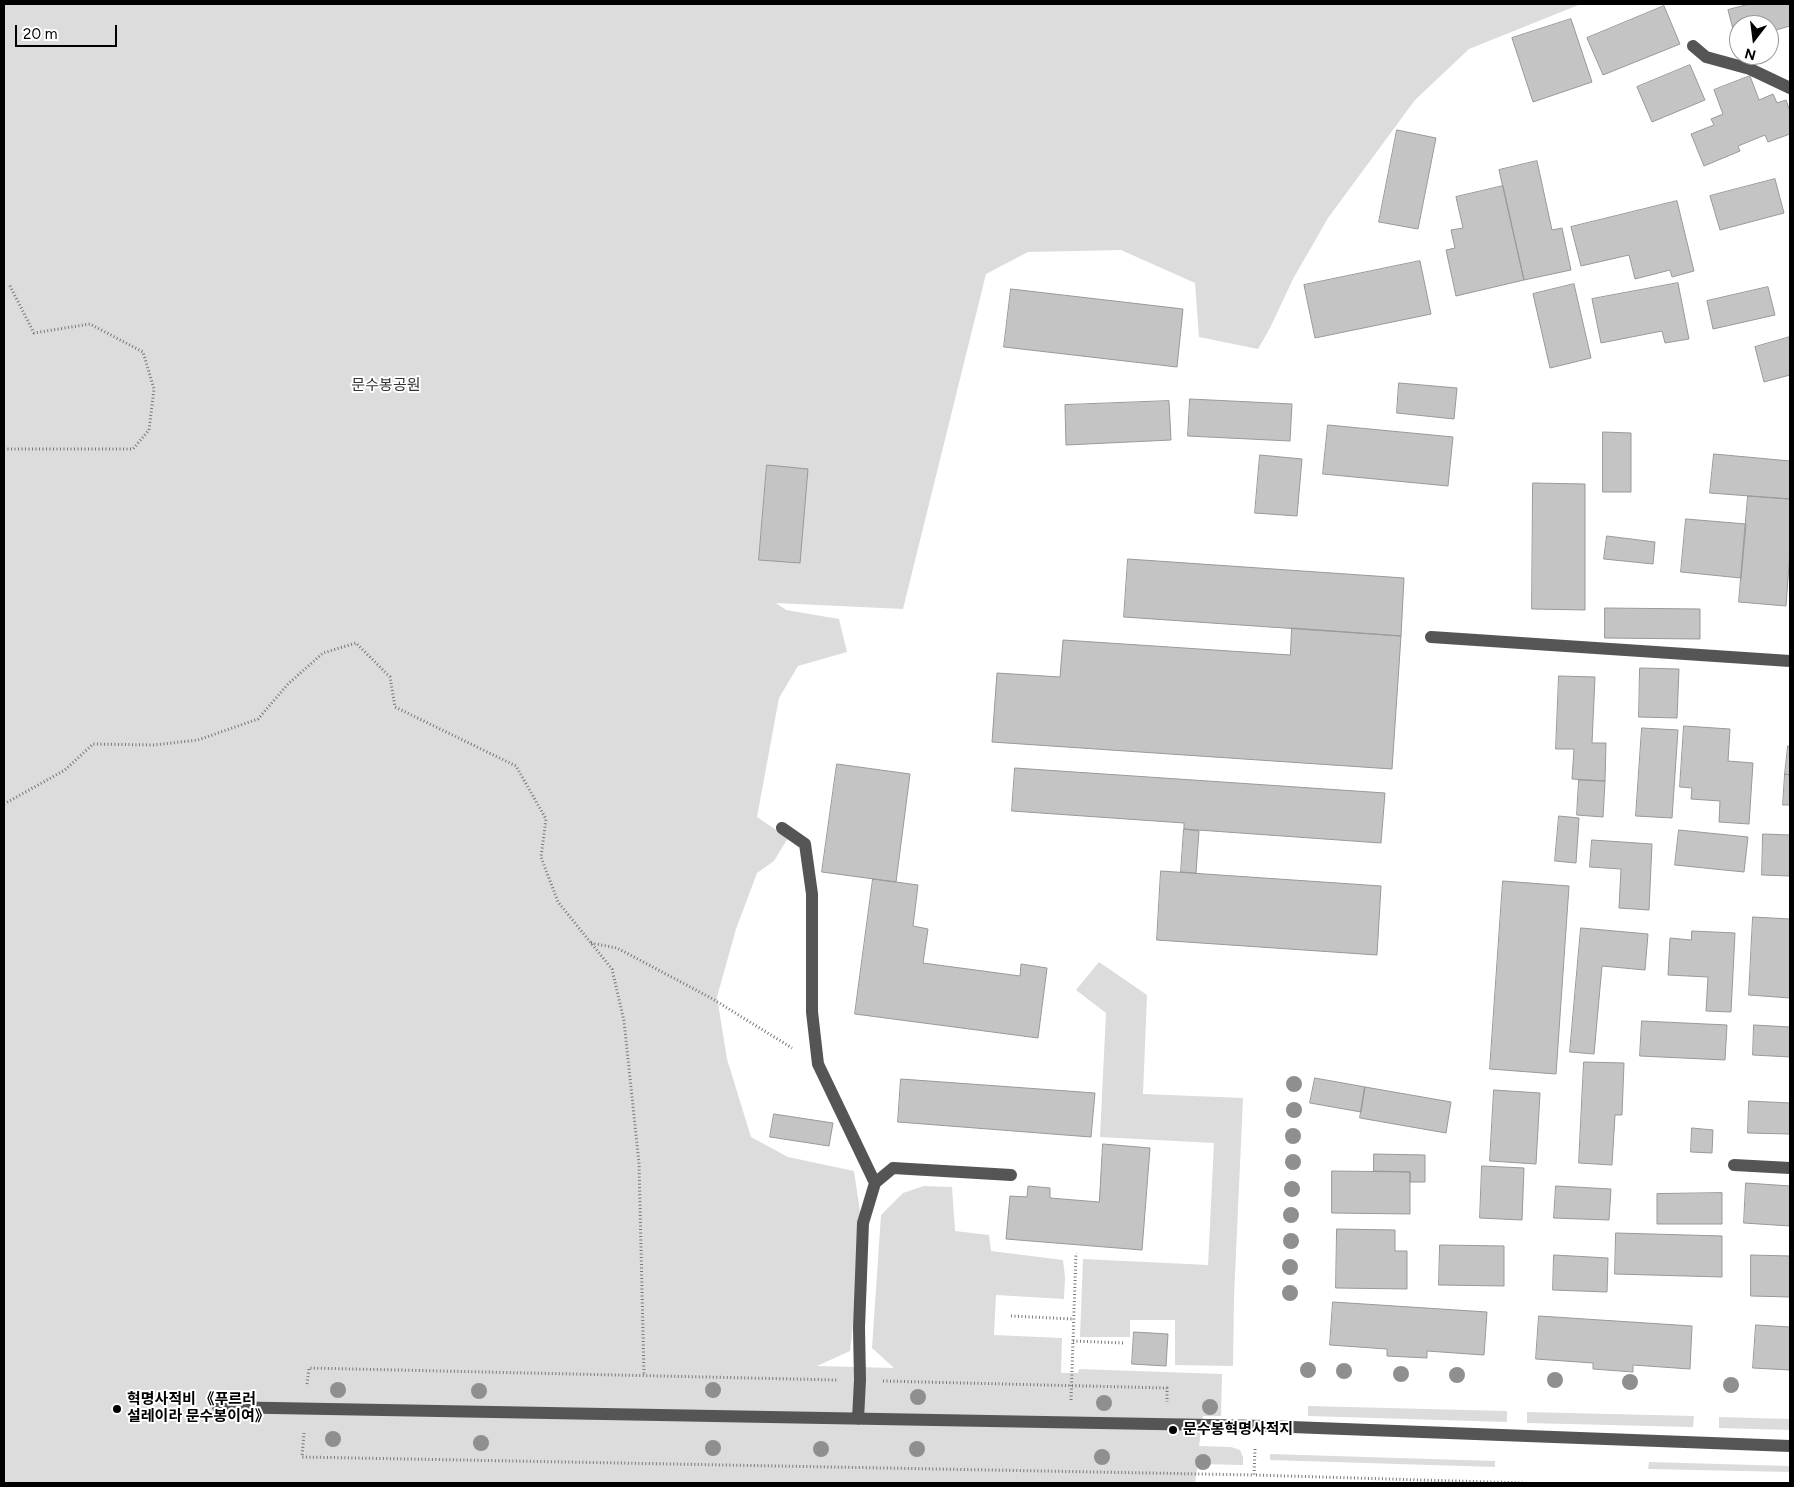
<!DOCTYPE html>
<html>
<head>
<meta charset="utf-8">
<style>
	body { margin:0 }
	#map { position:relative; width:1794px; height:1487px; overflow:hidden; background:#fff; font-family:Figtree,sans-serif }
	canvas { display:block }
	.frame { position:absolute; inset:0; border:5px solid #000; pointer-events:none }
	.north { position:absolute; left:1729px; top:15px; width:50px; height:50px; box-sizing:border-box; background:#fff; border:1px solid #999; border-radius:50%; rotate:195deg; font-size:14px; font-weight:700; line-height:20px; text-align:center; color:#000 }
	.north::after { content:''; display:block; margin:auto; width:18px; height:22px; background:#000; clip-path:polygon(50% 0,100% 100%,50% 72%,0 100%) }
	.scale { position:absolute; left:15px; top:25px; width:102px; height:22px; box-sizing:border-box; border:2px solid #000; border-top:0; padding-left:6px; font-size:15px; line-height:18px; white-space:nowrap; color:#000; -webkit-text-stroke:4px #fff; paint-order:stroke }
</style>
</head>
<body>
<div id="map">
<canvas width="1794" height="1487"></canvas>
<div class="frame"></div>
<div class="north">N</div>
<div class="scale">20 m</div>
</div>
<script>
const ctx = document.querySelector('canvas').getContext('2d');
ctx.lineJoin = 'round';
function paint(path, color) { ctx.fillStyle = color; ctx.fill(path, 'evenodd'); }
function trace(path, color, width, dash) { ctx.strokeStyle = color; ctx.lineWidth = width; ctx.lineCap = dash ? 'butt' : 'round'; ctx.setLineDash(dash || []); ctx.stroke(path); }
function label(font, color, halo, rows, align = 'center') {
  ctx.font = font + ' Figtree,"Noto Sans KR",sans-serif'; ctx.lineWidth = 4; ctx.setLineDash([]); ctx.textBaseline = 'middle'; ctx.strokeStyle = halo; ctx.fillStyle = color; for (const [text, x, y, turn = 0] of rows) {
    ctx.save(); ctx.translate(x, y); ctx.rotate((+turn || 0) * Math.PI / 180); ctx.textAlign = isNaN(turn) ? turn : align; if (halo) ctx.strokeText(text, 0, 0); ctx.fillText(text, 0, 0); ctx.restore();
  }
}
const green = new Path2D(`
	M4 4H1581L1469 49 1415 100 1328 218 1293 279 1270 328 1258 349 1199 337 1195 283 1121 250 1028 252 986 274 903 609 776 603 786 610 839 619 847 652 798 666 779 698 757 817 788 838 774 861 757 873 736 929 717 997 727 1059 751 1137 788 1157 854 1171 863 1232 850 1351 817 1366 894 1368 872 1348 881 1215 903 1193 924 1186 952 1187 955 1231 989 1235 991 1251 1063 1260 1065 1277 1064 1299 996 1295 994 1335 1062 1338 1061 1373H1078L1079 1369 1222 1374 1221 1416H1203L1199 1446 1231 1447 1240 1450 1243 1457V1465L1198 1464 1195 1483H4Z
	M1099 962 1147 995 1143 1094 1243 1098 1234 1297 1233 1366 1175 1365V1320H1130V1337H1080L1083 1259 1208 1265 1214 1143 1100 1137 1106 1013 1076 990Z
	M1308 1406 1507 1411V1422L1308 1416Z
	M1527 1412 1694 1416 1693 1427 1527 1423Z
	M1719 1417 1790 1419V1430L1719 1428Z
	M1270 1454 1495 1461V1467L1270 1460Z
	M1649 1462 1790 1466V1472L1648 1469Z`);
const building = new Path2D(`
	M1750 4H1790V26L1769 32V25H1739V40L1736 41 1728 10Z
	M1664 6 1680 44 1603 75 1587 38Z
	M1571 19 1592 82 1533 102 1512 38Z
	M1690 65 1705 100 1652 122 1637 87Z
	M1750 76 1759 100 1773 94 1777 103 1786 100 1790 111V134L1768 142 1765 135 1738 146 1740 151 1704 166 1691 134 1714 125 1711 119 1723 114 1714 90Z
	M1397 130 1436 138 1418 229 1379 222Z
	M1537 161 1552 230 1562 228 1571 270 1524 280 1499 170Z
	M1775 179 1784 213 1720 230 1710 196Z
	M1503 186 1524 280 1456 296 1446 250 1455 248 1451 230 1463 228 1456 197Z
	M1677 201 1694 271 1672 277 1670 270 1635 279 1629 255 1581 266 1571 227Z
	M1420 261 1431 314 1315 338 1304 285Z
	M1678 283 1689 339 1665 343 1662 331 1601 343 1592 299Z
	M1574 284 1591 358 1550 368 1533 294Z
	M1768 287 1775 315 1713 329 1707 301Z
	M1011 289 1183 309 1177 367 1004 347Z
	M1790 337V375L1764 382 1755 347Z
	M1399 383 1457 388 1454 419 1397 413Z
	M1190 399 1292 404 1290 441 1188 436Z
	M1169 401 1171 440 1066 445 1065 405Z
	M1328 425 1453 437 1448 486 1323 474Z
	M1603 432 1631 433V492H1603Z
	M1714 454 1790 461V499L1710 493Z
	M1260 455 1302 459 1297 516 1255 513Z
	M767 465 808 469 800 563 759 560Z
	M1533 483 1585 484V610L1532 609Z
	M1748 496 1790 499V551L1786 606 1739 602Z
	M1686 519 1746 524 1741 578 1681 572Z
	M1607 536 1655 542 1653 564 1604 559Z
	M1128 559 1404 578 1401 636 1124 617Z
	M1605 608 1700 609V639L1605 638Z
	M1292 628 1401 636 1392 769 992 742 997 673 1060 677 1063 640 1290 655Z
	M1640 668 1679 669 1677 718 1639 717Z
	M1559 676 1595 677 1592 743H1606L1605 781 1572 779 1574 749H1556Z
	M1684 726 1730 729 1728 761 1753 763 1749 824 1719 822 1720 801 1691 799 1692 788 1680 787Z
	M1642 728 1678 730 1672 818 1636 816Z
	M1788 746 1790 747V775L1785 774Z
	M837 764 910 774 896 882 822 872Z
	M1015 768 1385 793 1381 843 1184 829V823L1012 811Z
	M1785 774 1790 775V805H1783Z
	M1579 780 1605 781 1603 817 1577 815Z
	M1559 816 1579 818 1576 863 1555 861Z
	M1184 829 1199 831 1196 873 1181 872Z
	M1679 830 1748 837 1744 872 1675 865Z
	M1763 834 1790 835V876L1762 875Z
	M1592 840 1652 844 1649 910 1619 908 1621 869 1590 867Z
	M1161 871 1381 886 1377 955 1157 940Z
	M873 879 918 885 913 926 928 929 923 963 1020 976 1021 964 1047 968 1038 1038 855 1014Z
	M1503 881 1569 886 1556 1074 1490 1069Z
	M1753 917 1790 919V998L1749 995Z
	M1581 928 1648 934 1645 970 1602 966 1594 1054 1570 1052Z
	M1692 931 1735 933 1731 1012 1706 1011 1708 977 1668 975 1670 938 1691 940Z
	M1642 1021 1727 1025 1725 1060 1640 1056Z
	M1754 1025 1790 1027V1057L1753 1055Z
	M1584 1062 1624 1063 1622 1115H1615L1612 1165 1579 1163Z
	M1315 1078 1365 1087 1361 1112 1310 1103Z
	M901 1079 1095 1093 1091 1137 898 1122Z
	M1365 1087 1451 1102 1446 1133 1360 1118Z
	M1494 1090 1540 1093 1536 1164 1490 1161Z
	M1749 1101 1790 1103V1134L1748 1133Z
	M774 1114 833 1123 829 1146 770 1137Z
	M1692 1128 1713 1130 1712 1153 1691 1152Z
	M1103 1144 1150 1148 1142 1250 1006 1239 1010 1196 1027 1197 1028 1186 1050 1188V1198L1099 1202Z
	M1374 1154 1425 1155V1182H1410V1172L1374 1171Z
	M1482 1166 1524 1168 1522 1220 1480 1218Z
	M1332 1171 1410 1172V1214L1332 1213Z
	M1746 1183 1790 1186V1226L1744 1223Z
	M1556 1186 1611 1189 1609 1220 1554 1218Z
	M1722 1193V1224H1657V1194Z
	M1337 1229 1395 1230V1251H1407V1289L1336 1288Z
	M1616 1233 1722 1236V1277L1615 1274Z
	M1440 1245 1504 1246V1286L1439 1285Z
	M1554 1255 1608 1258 1607 1292 1553 1290Z
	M1751 1255 1790 1256V1297L1751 1296Z
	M1333 1302 1487 1312 1484 1355 1427 1351V1358L1387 1356V1349L1330 1345Z
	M1539 1316 1692 1326 1690 1369 1633 1365V1372L1593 1369V1363L1536 1359Z
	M1756 1325 1790 1327V1370L1753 1368Z
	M1134 1332 1168 1334 1166 1366 1132 1364Z`);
const path = new Path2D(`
	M4 449H133L149 430 154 389 143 352 90 324 34 333 9 284
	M4 804 65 770 93 744 154 745 198 740 258 719 288 684 323 653 356 643 390 677 395 707 516 766 546 819 541 857 558 902 612 969 624 1021 639 1163 644 1375
	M591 943 617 948 711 998 792 1048
	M1011 1316 1074 1319
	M1073 1341 1124 1343
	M883 1381 1167 1388V1402
	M307 1384 309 1368 837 1380
	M1071 1400 1076 1253
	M304 1433 302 1457 1254 1475
	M1255 1449 1254 1475 1523 1483`);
const minor = new Path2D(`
	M1693 46 1706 57 1750 69 1790 88
	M1431 637 1790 661
	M782 828 805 844 812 894V1012L818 1064 875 1183
	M1734 1165 1790 1168
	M218 1407 1265 1426 1790 1446
	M858 1419 860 1380 859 1328 863 1223 875 1183 893 1168 1011 1175`);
const trees = [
	[1294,1084],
	[1294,1110],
	[1293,1136],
	[1293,1162],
	[1292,1189],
	[1291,1215],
	[1291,1241],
	[1290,1267],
	[1290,1293],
	[1308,1370],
	[1344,1371],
	[1401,1374],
	[1457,1375],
	[1555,1380],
	[1630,1382],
	[1731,1385],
	[338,1390],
	[713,1390],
	[479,1391],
	[918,1397],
	[1104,1403],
	[1210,1407],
	[333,1439],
	[481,1443],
	[713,1448],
	[821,1449],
	[917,1449],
	[1102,1457],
	[1203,1462]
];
const markers = [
	[117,1409,5,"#000"],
	[1173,1430,5,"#000"]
];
const parkNames = [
	["문수봉공원",386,386]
];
const poiNames = [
	["혁명사적비 《푸르러",127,1400],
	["설레이라 문수봉이여》",127,1417],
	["문수봉혁명사적지",1183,1430]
];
paint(green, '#dcdcdc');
paint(building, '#c4c4c4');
trace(building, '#999', 1);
trace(path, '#777', 3, [1, 2.5]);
trace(minor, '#555', 12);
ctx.fillStyle = '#8f8f8f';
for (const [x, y] of trees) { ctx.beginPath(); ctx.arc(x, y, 8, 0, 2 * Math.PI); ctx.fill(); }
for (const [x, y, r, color] of markers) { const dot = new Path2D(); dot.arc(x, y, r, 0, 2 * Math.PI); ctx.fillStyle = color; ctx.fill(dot); trace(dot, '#fff', 2); }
label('15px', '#333', '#fff', parkNames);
label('bold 15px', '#000', '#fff', poiNames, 'left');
</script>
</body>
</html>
